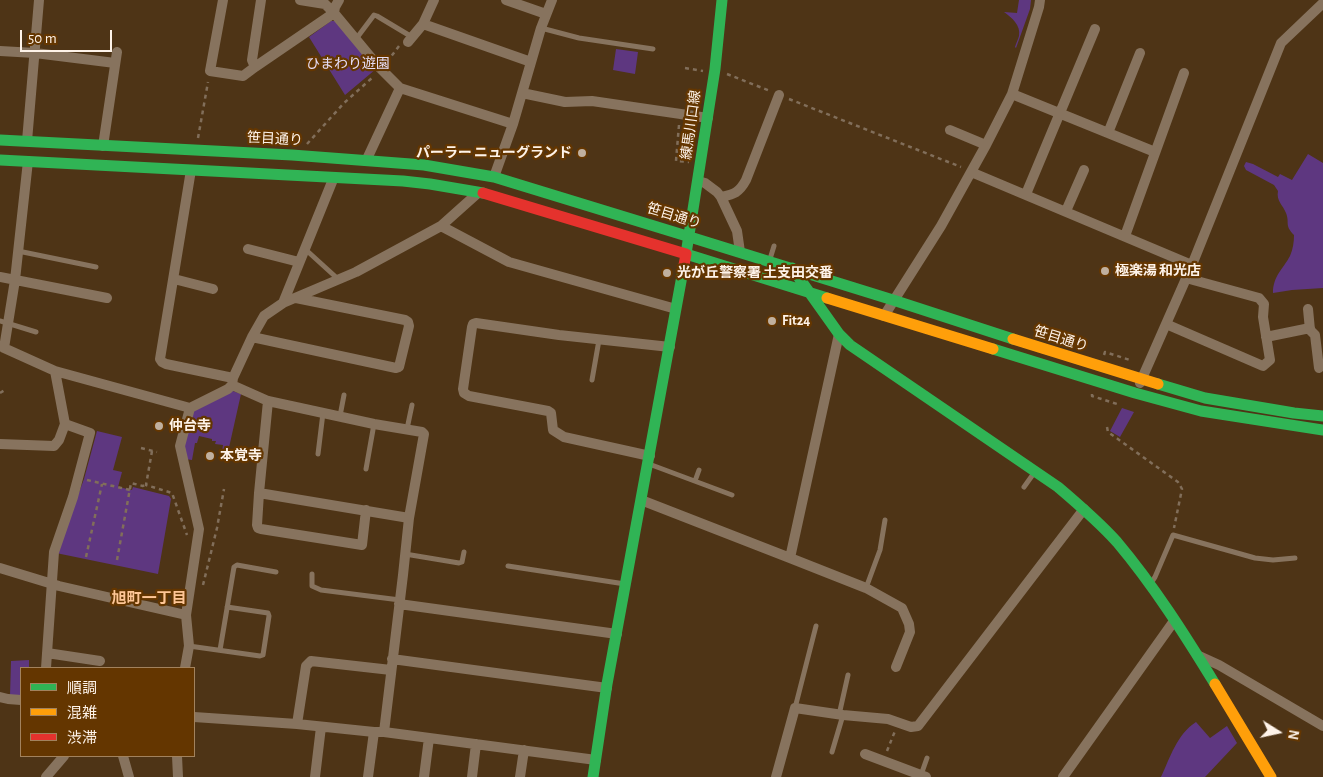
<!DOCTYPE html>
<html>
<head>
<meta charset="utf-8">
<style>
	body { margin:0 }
	#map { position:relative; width:1323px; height:777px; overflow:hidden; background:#4e3416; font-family:"Alegreya Sans","Noto Sans JP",sans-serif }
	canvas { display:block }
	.legend { position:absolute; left:20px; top:667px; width:175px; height:90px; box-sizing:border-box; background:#643600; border:1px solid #a2825d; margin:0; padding:6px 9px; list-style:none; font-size:15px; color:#fef3e9 }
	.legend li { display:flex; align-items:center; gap:10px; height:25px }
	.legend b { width:25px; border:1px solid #a2825d }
	.north { position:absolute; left:1253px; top:707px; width:50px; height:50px; -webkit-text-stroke:4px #643600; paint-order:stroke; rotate:100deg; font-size:14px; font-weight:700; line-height:20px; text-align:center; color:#fef3e9 }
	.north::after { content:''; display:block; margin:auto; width:18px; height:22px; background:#fef3e9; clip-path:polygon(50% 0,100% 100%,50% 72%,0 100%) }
	.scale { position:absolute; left:20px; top:30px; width:92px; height:22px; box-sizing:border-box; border:2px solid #fef3e9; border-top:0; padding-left:6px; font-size:15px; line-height:18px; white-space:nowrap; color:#fef3e9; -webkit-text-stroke:4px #643600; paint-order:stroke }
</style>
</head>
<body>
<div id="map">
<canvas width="1323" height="777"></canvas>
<ul class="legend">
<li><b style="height:6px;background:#30b455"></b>順調</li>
<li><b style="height:6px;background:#ff9f0a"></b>混雑</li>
<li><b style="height:6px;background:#e5322d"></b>渋滞</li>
</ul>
<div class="north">N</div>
<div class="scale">50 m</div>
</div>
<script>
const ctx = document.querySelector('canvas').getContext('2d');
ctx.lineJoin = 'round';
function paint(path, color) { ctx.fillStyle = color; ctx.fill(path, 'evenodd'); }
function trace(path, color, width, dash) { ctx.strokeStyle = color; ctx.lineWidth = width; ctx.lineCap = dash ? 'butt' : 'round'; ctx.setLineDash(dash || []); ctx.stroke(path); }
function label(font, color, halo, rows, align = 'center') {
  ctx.font = font + ' "Alegreya Sans","Noto Sans JP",sans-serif'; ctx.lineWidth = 4.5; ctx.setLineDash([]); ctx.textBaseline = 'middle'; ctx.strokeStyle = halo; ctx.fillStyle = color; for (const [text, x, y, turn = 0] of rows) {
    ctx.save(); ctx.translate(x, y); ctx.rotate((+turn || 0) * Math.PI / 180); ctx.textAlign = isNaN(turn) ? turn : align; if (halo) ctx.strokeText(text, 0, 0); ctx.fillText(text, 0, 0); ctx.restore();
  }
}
const green = new Path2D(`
	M1019 0H1031L1030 9 1016 48 1015 47C1016 43 1018 40 1019 36 1021 25 1012 18 1004 12L1017 13Z
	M331 21H336L376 69 345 95 309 37Z
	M616 49 638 52 635 74 613 70Z
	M1308 154 1323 163V288L1292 290 1273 293C1273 276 1283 269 1290 256 1293 249 1294 242 1294 235 1284 225 1290 223 1286 213 1283 205 1276 201 1278 191L1274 185 1246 170 1244 166 1246 162 1253 164 1278 177 1280 174 1292 180Z
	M230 390 241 394 228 452 222 451 223 445 215 444 216 441H212V439L199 436 197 443H195L192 460 185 459V432L194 410Z
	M1122 408 1134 412 1120 437 1110 431Z
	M97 431 122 437 113 470 122 472 118 487 132 490 133 487 169 496 171 499 158 574 56 553 84 479Z
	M29 660V668H21V697L10 696 11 661Z
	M1196 722 1210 738 1227 726 1237 743 1205 777H1161C1170 758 1177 734 1196 722Z`);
const path = new Path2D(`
	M387 62 399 46
	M685 68 703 71
	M727 74 770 91
	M789 99 961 167
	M679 125 676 161 689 162
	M198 138 208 82
	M307 144 344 103 373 77
	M1104 355 1105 352 1130 360
	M0 393 5 390
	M1092 394V396L1117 404 1118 401
	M1107 427 1108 432 1178 482 1182 489 1174 528
	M141 448 157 452
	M152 451 146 485 172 493 187 535
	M87 480 130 490
	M86 557 102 484
	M117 560 131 483 143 486 145 485
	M203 585 217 528 224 489
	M887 751 895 731`);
const lane = new Path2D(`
	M541 28 579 38 653 49
	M356 39 374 15 377 16 412 37
	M305 249 338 279
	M18 251 96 267
	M770 259 774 246
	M0 321 36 332
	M592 380 599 340
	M340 416 344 395
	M407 429 412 405
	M318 454 323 413
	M649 464 732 495
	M366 469 374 424
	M695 481 699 470
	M1024 487 1034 473
	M405 554 459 563 462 562 464 552
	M508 566 625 584
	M312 574V586L321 590 400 600
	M1151 583 1155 577 1173 535 1255 558 1273 560 1295 558
	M866 588 880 550 885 520
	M189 646 260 656 263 655 269 616 268 613 227 607
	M220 650 234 567 237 565 276 572
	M795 708 816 626
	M839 715 848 675
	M832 752 843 715
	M921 775 927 758`);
const street = new Path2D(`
	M223 0 210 71 243 76 255 67 334 13 335 7 339 0
	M300 0 325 4 334 13 378 66 400 88 513 124
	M506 0 546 14
	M423 24 531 62
	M408 42 423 24 434 0
	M0 51 35 53 115 63
	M255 67 252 60 261 0
	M522 93 565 102 592 101 708 118
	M1012 94 1155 152
	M950 130 986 145
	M1108 133 1140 53
	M27 141 39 0
	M103 146 117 52
	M28 161 15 280 4 348 55 371 190 408 228 389 232 385 233 378 252 337 264 316 283 303 356 272 441 226 479 192
	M366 161 400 88
	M191 170 160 359 162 362 166 364 233 378
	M971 172 1192 265
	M494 177 513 124 541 28 552 0
	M698 181 705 183 717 192 721 197 737 231 740 252
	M1026 194 1095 29
	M721 197C734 194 739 193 746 180L779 95
	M1066 211 1084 170
	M441 226 509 262 676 309
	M1125 236 1184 73
	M248 249 299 262
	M0 277 107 298
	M174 279 213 289
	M283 303 334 177
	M1308 309 1310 330 1315 335 1319 368
	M884 316 941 226 986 145 1012 94 1039 7 1040 0
	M1166 324 1263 366 1270 360 1263 317 1264 304 1259 298 1186 278
	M252 337 396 368 399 367 409 326 408 322 405 320 296 298
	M1266 337 1310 328
	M1140 383 1192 265 1281 43 1323 3
	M232 385 268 401 374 424 422 432 424 434 409 518 403 575 384 732
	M268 401 259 493 409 518
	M0 444 54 446 59 440 65 424
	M650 456 564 437 553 430 551 413 548 411 469 396 464 393 463 389 472 327 473 324 476 323 559 335 670 347
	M259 493 257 525 258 528 261 529 362 545 366 510
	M641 500 790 558 839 334
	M790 558 866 588 902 608 909 624 910 632 896 667
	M0 568 59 586 186 615
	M399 604 617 634
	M47 653 100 661
	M1197 655 1219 665 1323 726
	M392 659 607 688
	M46 668 54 552 73 497 90 433 65 424 55 371
	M185 668 189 646 186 615 199 529 180 446 190 408
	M0 697 8 699 21 700
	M194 717 297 724 374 732H384L596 760
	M297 724 306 666 311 661 391 670
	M865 754 926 777
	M123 756 129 777
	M177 756 178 777
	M46 777 64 756
	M315 777 321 727
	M368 777 374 732
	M424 777 429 738
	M472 777 476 744
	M520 777 524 750
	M776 777 795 708 843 715 888 719 911 727 918 726 1084 509
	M1063 777 1174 621`);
const fast = new Path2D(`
	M722 0 715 69 686 254 827 298
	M0 140 292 155 424 165 494 177 690 237
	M0 160 403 181 430 184 483 193
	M690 237 893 300 1013 339
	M792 268 839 334 850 345 1058 487C1078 504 1099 522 1117 542 1154 586 1185 635 1215 684
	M993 349 1135 393 1201 411 1323 430
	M1158 384 1205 398 1294 413 1323 416
	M593 777 607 684 684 265`);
const slow = new Path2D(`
	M827 298 993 349
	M1013 339 1158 384
	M1215 684 1271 777`);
const jam = new Path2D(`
	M483 193 686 254 684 265`);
const markers = [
	[582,153,5,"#c0b09f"],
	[1105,271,5,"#c0b09f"],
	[667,273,5,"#c0b09f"],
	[772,321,5,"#c0b09f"],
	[159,426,5,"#c0b09f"],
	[210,456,5,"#c0b09f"]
];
const parkNames = [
	["ひまわり遊園",348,64]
];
const streetNames = [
	["練馬川口線",691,125,-82],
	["笹目通り",275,139,3],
	["笹目通り",674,216,17],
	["笹目通り",1061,339,17]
];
const poiNames = [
	["パーラー ニューグランド",572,153,"right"],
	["極楽湯 和光店",1115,271],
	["光が丘警察署 土支田交番",677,273],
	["Fit24",782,321],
	["仲台寺",169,426],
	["本覚寺",220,456]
];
const neighbourhoodNames = [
	["旭町一丁目",149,598]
];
paint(green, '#5e3780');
trace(path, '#816e5a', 2.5, [4, 4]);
trace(lane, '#87735e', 5);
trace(street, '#87735e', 10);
trace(fast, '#30b455', 11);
trace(slow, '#ff9f0a', 11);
trace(jam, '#e5322d', 11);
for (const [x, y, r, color] of markers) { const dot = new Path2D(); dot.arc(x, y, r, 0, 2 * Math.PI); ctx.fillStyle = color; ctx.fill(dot); trace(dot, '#643600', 2); }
label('14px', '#e6ddf5', '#643600', parkNames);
label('14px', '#fef3e9', '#643600', streetNames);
label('bold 14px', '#fef3e9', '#643600', poiNames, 'left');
label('bold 15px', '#fec696', '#643600', neighbourhoodNames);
</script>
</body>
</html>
